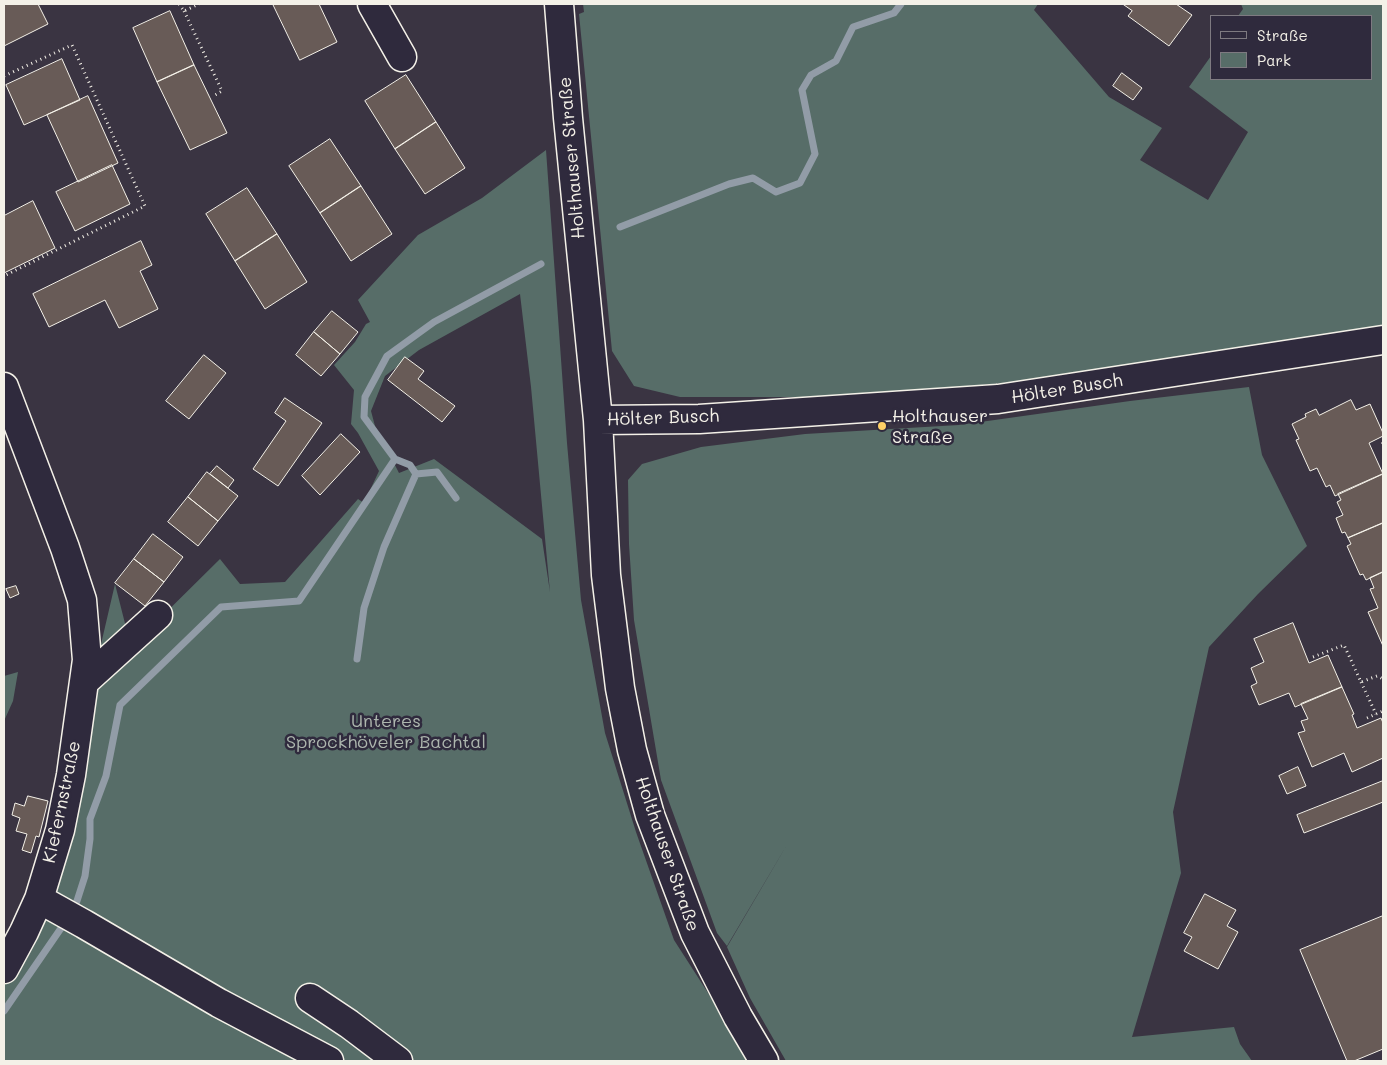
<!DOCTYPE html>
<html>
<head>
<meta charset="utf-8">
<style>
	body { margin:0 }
	#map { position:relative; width:1387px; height:1065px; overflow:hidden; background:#3a3442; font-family:Mali,sans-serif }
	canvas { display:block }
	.frame { position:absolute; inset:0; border:5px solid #f4f1e8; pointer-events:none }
	.legend { position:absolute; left:1210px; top:15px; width:162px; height:65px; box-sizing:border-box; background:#2f2a3d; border:1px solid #7e7a81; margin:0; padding:6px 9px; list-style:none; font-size:15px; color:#f4f1e8 }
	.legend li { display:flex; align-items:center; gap:10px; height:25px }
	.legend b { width:25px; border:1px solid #7e7a81 }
</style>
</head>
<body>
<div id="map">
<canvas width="1387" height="1065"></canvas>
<div class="frame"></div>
<ul class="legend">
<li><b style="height:6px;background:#2f2a3d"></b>Straße</li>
<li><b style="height:14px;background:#576d68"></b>Park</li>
</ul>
</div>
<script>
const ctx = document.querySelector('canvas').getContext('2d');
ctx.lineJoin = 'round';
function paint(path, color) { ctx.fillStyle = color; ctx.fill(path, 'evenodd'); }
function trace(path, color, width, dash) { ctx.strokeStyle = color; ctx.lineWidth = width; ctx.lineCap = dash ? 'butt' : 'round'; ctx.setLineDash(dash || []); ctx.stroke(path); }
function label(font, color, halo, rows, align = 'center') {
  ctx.font = font + ' Mali,sans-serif'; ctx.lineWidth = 5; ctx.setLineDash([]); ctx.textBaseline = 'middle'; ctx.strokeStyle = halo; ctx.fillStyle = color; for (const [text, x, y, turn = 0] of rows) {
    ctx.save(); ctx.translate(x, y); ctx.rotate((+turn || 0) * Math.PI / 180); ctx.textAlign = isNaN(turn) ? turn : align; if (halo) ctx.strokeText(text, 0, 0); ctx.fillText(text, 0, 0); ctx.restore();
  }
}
const green = new Path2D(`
	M583 4H1038L1034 10 1109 97 1162 128 1140 160 1208 200 1248 132 1189 87 1211 56V79H1371V16H1238L1243 9 1241 4H1383V326L1280 346 1107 373 982 385 838 397H680L634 386 612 351 579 14 584 12Z
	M546 150 567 443 581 600 605 733 636 832 674 940 728 1024 748 1061H346L298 1038 309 1061H4V981L75 756 115 584 131 647 220 559 240 584 285 582 358 499 364 503 379 471 358 433 351 424 354 390 334 365 355 342 366 324 370 322 358 300 418 235 482 198ZM520 294 531 387 550 592 542 539 434 459 399 473 375 426 371 411 385 376 419 350Z
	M1249 387 1262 455 1307 546 1258 594 1209 647 1173 812 1181 873 1132 1037 1234 1027 1240 1044 1252 1061H786L750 998 727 947 788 843 727 946 717 933 661 780 634 620 629 544 628 480 642 464 701 447 805 434 959 425 1130 401Z
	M18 672 13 701 4 721V676Z`);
const stream = new Path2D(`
	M620 227 729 184 753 178 776 192 800 183 815 154 802 90 811 75 836 61 853 27 894 13 901 4
	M395 459 410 465 416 474 437 472 456 498
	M357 659 364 608 384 547 416 474
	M71 912 76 904 85 876 90 839V819L106 776 120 705 221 607 299 601 395 459 364 417 365 397 387 356 434 322 541 264
	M4 1011 66 921`);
const building = new Path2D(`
	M4 4H38L48 24 4 46Z
	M273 4H319L337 42 300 60Z
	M1123 4H1176L1192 15 1169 46 1128 16 1132 11Z
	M170 11 194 65 157 82 133 28Z
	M62 59 80 100 24 125 6 85Z
	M194 65 227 133 190 150 157 82Z
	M1122 73 1142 88 1133 100 1113 86Z
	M406 75 436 122 395 149 365 101Z
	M88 96 118 163 78 182 47 115Z
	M436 122 465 168 425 194 395 149Z
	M330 139 361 186 320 213 289 166Z
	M112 165 130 204 75 231 56 192Z
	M361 186 392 234 351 261 320 213Z
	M247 188 277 234 235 261 206 214Z
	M33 201 55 248 4 273V216Z
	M277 234 307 282 265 309 235 261Z
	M141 241 152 265 140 271 158 309 119 328 105 300 49 327 33 294Z
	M332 311 358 332 340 354 314 332Z
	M314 332 340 354 321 376 296 355Z
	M204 355 226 373 189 419 166 401Z
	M405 357 424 371 418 379 455 406 442 422 388 380Z
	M285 398 322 423 278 486 253 469 286 421 275 413Z
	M1351 400 1356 410 1370 404 1383 433V436L1369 443 1383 474 1335 496 1330 485 1326 487 1317 468 1310 471 1296 440 1299 439 1292 424 1306 417 1305 414 1316 409 1319 415Z
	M341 434 360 452 320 495 302 476Z
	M217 466 234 480 228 488 210 474Z
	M207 472 238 496 218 521 188 497Z
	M1383 474V523L1348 538 1345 532 1342 533 1336 518 1343 515 1337 502 1341 500 1338 494Z
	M188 497 218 521 198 546 168 522Z
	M1383 523V572L1366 580 1363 574 1360 575 1347 546 1351 544 1348 538Z
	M153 534 183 557 164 582 134 559Z
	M134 559 164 582 145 606 115 583Z
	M1383 572V646L1368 612 1378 608 1370 589 1374 588 1370 578Z
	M16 586 19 594 10 598 6 589Z
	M1293 623 1309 663 1328 655 1342 687 1295 707 1289 693 1259 705 1251 686 1257 683 1251 668 1264 662 1254 639Z
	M1342 687 1354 714 1352 715 1357 728 1381 718 1383 723V758L1352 772 1344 753 1312 767 1298 733 1305 731 1301 721 1308 719 1301 704Z
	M1298 767 1306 786 1287 794 1279 776Z
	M1383 781V802L1304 833 1297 815Z
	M28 796 48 801 39 837 36 836 31 853 22 850 27 834 16 831 20 818 12 815 15 803 24 806Z
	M1205 894 1236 910 1227 926 1238 932 1218 969 1184 951 1192 937 1184 933Z
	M1383 916V1049L1354 1061H1347L1300 950Z`);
const path = new Path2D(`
	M179 4 184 11 199 4
	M184 11 222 91 215 95
	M4 76 72 45 145 206 4 276
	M1382 444 1383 443
	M1313 657 1344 645 1361 682 1377 676 1383 679
	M1361 682 1376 714
	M1367 718 1383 711`);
const minor = new Path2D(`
	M372 4 402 57
	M559 4 568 118 598 420 606 575 620 688 632 750 650 815 695 933 738 1017 764 1061
	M4 387 65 548 82 600 87 660 71 775 60 830 39 899 84 924 219 1003 329 1061
	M598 420 699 419 998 399 1383 340
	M84 682 158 615
	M4 969 24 932 39 899
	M310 998 349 1024 398 1061`);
const markers = [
	[882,426,5,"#ffd166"]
];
const streetNames = [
	["Holthauser Straße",572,158,-95],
	["Hölter Busch",1067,389,-9],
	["Hölter Busch",663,418,-2],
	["Kiefernstraße",62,802,-78],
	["Holthauser Straße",667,854,71]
];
const poiNames = [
	["Holthauser",892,416],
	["Straße",892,437]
];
const parkNames = [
	["Unteres",386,721],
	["Sprockhöveler Bachtal",386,742]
];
paint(green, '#576d68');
trace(stream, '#929ca7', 7);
paint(building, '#685b57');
trace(building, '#f4f1e8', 1);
trace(minor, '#f4f1e8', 31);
trace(path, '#f4f1e8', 3, [1, 4]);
trace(minor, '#2f2a3d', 28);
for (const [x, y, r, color] of markers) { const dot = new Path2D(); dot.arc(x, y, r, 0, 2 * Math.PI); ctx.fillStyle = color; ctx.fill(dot); trace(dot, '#2f2a3d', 2); }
label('18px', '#f4f1e8', '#2f2a3d', streetNames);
label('18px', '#f4f1e8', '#2f2a3d', poiNames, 'left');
label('18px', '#adb6ae', '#2f2a3d', parkNames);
</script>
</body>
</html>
